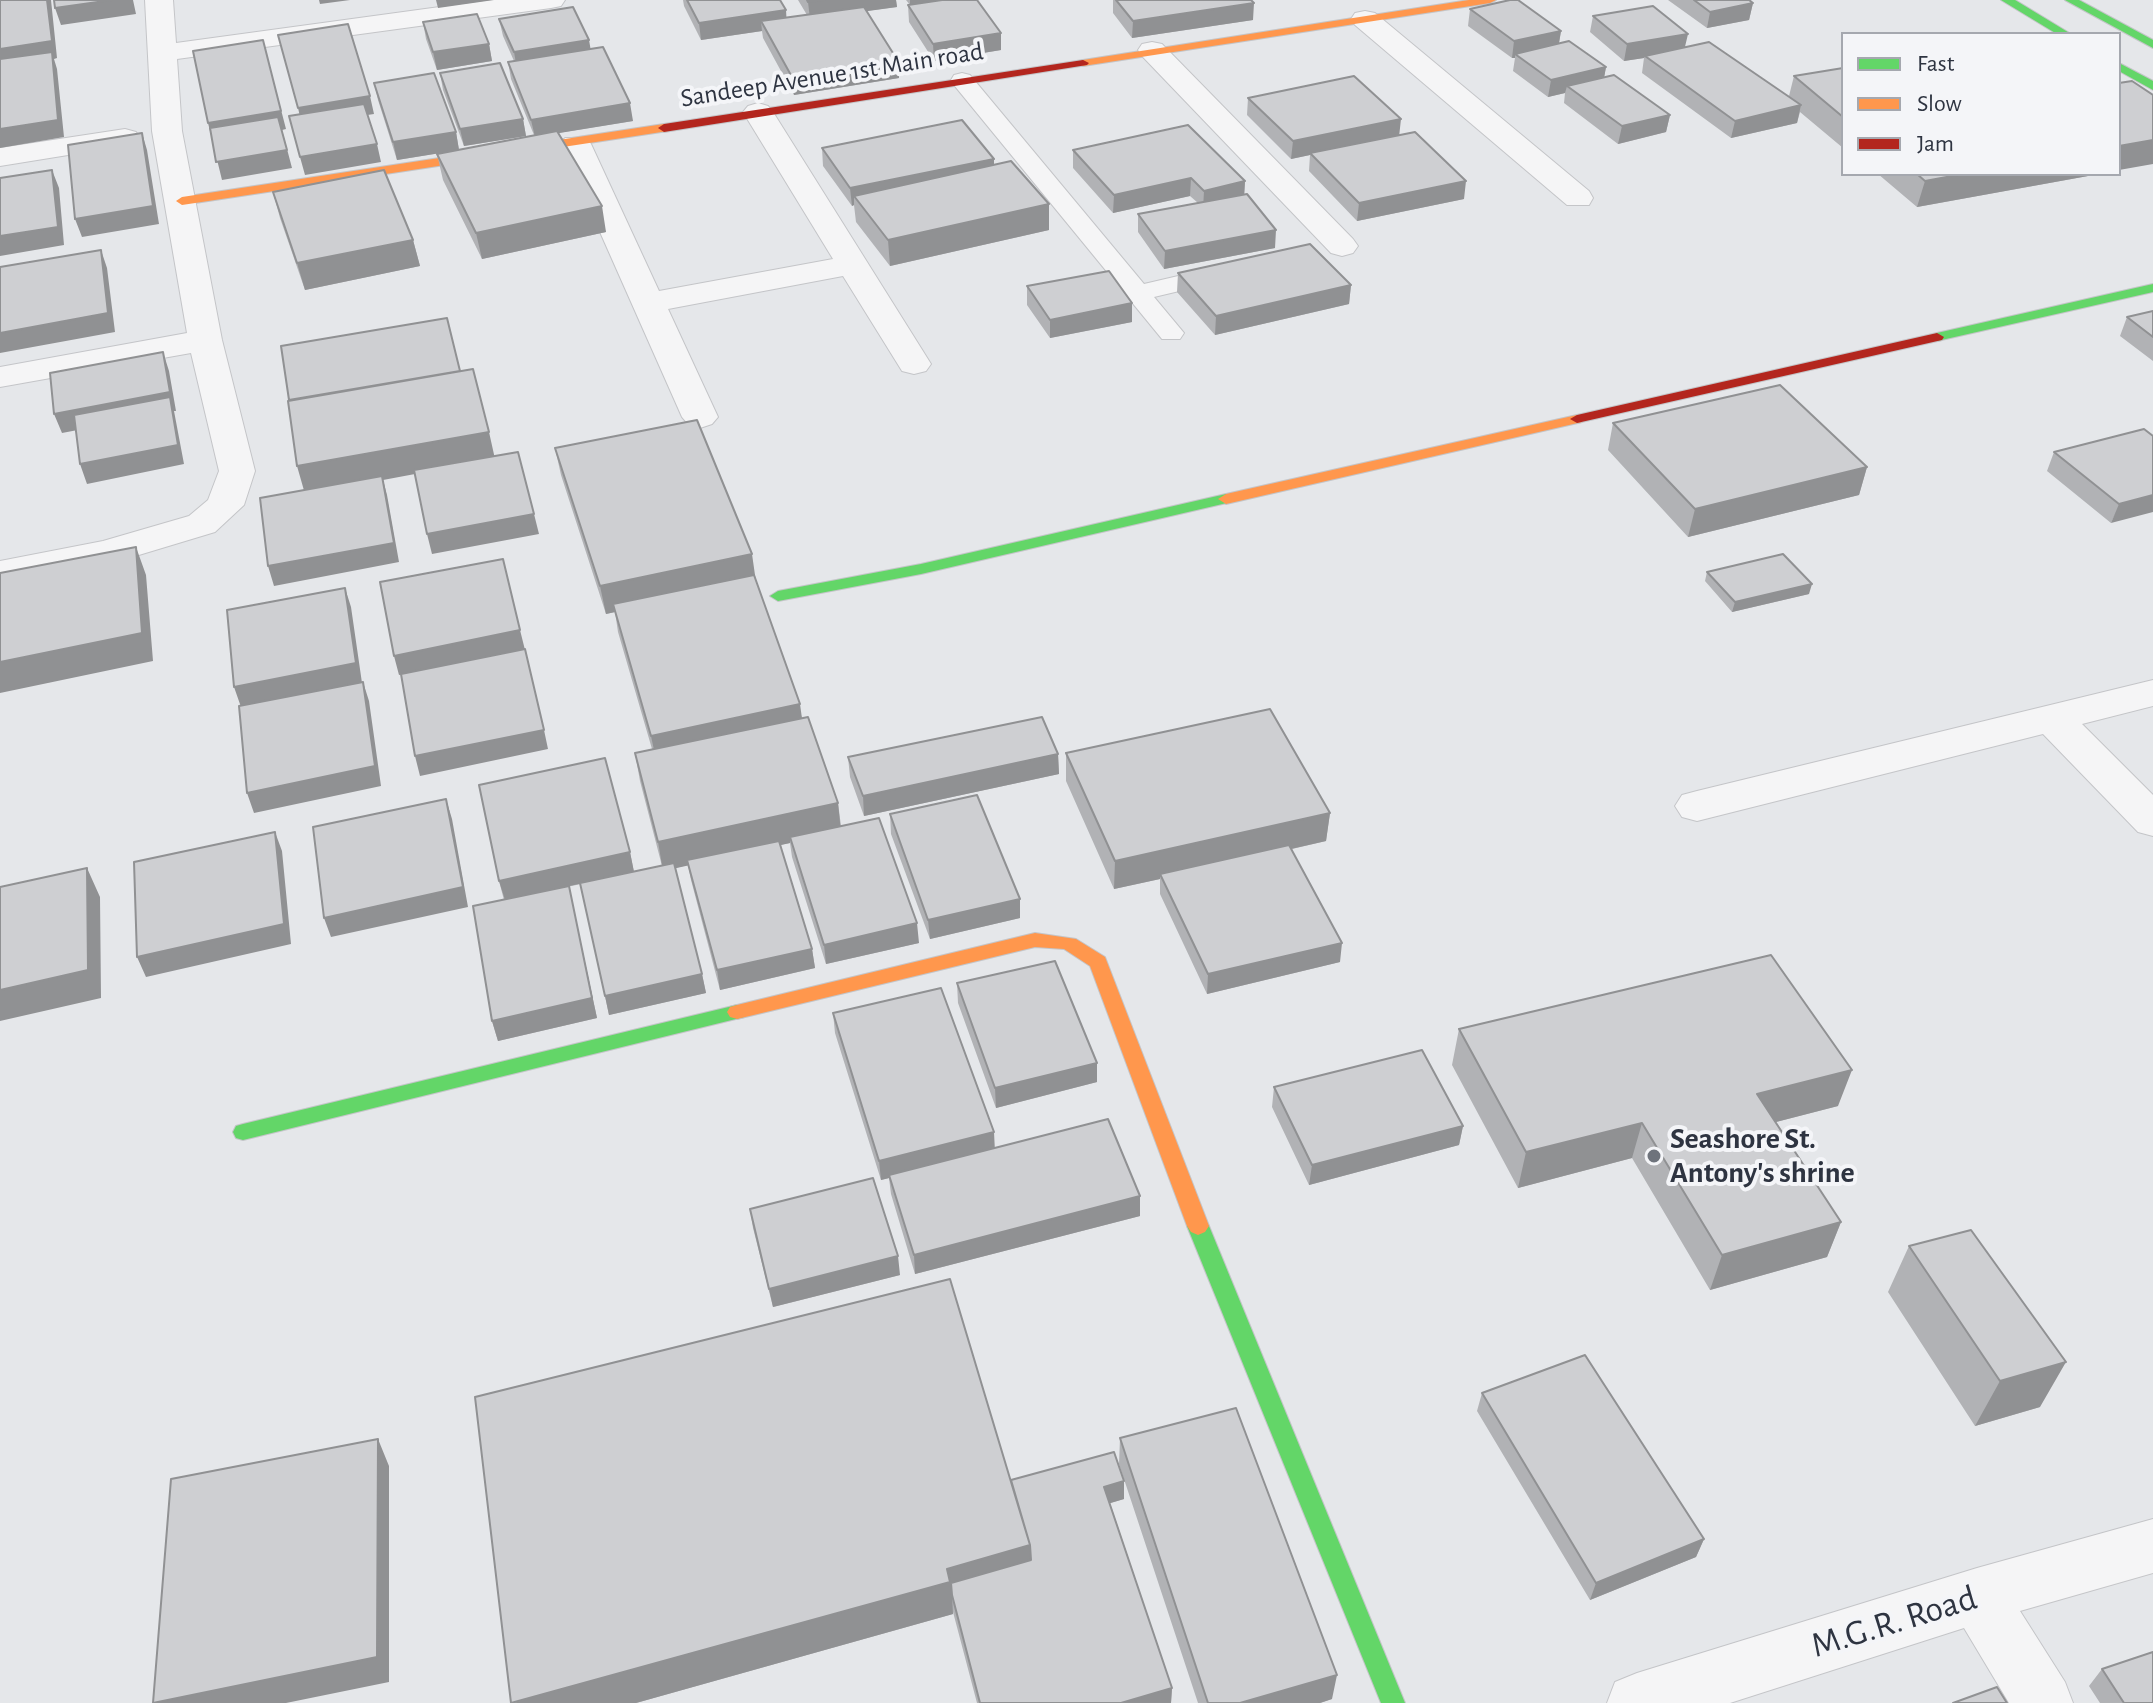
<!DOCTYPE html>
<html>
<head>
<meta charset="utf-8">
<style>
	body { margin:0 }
	#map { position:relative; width:2153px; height:1703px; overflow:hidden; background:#e5e7ea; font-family:"Alegreya Sans",sans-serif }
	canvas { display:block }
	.legend { position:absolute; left:1841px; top:32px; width:280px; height:144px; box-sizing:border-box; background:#f4f5f8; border:2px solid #a5a8af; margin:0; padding:10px 14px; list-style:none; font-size:24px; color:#2e3441 }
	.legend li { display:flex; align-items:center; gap:16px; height:40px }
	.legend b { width:40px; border:2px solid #a5a8af }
</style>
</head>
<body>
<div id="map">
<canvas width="2153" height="1703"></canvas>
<ul class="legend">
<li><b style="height:10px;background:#63d668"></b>Fast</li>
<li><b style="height:10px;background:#ff974d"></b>Slow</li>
<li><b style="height:10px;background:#b3261e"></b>Jam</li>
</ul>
</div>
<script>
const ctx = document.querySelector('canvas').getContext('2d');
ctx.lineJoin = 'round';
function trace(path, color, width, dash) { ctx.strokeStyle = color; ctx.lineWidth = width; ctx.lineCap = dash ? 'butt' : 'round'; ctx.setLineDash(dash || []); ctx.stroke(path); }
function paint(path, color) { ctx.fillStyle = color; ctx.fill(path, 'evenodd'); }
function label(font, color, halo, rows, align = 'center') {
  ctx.font = font + ' "Alegreya Sans",sans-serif'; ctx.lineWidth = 8; ctx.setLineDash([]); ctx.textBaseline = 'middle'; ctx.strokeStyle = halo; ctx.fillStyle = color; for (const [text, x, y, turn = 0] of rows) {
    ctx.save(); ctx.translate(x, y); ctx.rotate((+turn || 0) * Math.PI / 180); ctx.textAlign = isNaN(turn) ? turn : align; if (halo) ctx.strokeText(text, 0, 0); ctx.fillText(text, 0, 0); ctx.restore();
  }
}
const lane = new Path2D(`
	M962 73 970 75 1144 284 1221 266 1230 269 1234 274 1230 279 1154 297 1184 333 1180 339H1162L954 85 951 80 954 75Z`);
const street = new Path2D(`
	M145 0H173L176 43 491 0H565L561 6 551 8 177 59 182 131 222 340 255 471 244 505 215 532 109 564 0 585V561L103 541 189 516 208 500 219 471 191 353 0 387V367L187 333 152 131Z
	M1365 11 1375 13 1589 191 1593 198 1589 205H1567L1355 25 1351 19 1355 13Z
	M1152 42 1162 44 1353 239 1358 246 1353 253 1342 256 1331 253 1142 56 1138 50 1142 44Z
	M758 103 768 106 773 112 931 364 926 371 914 374 902 371 843 276 668 309 718 417 712 424 700 428 688 424 682 417 561 144 565 138H587L591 144 659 291 833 259 743 112 748 106Z
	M125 129 136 132 140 138 136 144 0 166V148Z
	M2153 680V706L2082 724 2153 795V836L2138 832 2043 734 1697 821 1682 817 1675 806 1682 795 1697 791Z
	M2153 1519V1573L2020 1611 2065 1682 2073 1703H2009L1964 1628 1730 1703H1607L1615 1682 1637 1673 1977 1568Z`);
const fast = new Path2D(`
	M2001 0H2015L2071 34H2057Z
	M2065 0H2079L2153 40V48Z
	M2119 63 2153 81V90L2119 71Z
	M2153 284V292L1937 341 1930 337 1937 333Z
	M1226 494 1234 499 1231 502 921 574 778 601 770 596 778 591 921 564Z
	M737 1005 744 1007 747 1012 744 1017 243 1140 236 1138 233 1132 236 1126 243 1124Z
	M1198 1217 1205 1220 1209 1226 1405 1703H1381L1187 1226 1191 1220Z`);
const slow = new Path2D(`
	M1469 0H1496L1490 3 1083 66 1077 63 1083 60Z
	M664 124 670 128 668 131 182 205 176 201 182 197Z
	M1577 415 1582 416V422L1226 504 1218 499 1226 494Z
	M1035 933 1076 939 1105 957 1209 1226 1205 1232 1198 1235 1191 1232 1187 1226 1090 966 1064 949 1035 947 737 1019 730 1017 727 1012 730 1007 737 1005Z`);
const jam = new Path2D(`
	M1083 60 1089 63 1087 65 664 132 658 128 664 124Z
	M1937 333 1944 337 1942 340 1577 423 1570 419 1577 415Z`);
const wall = new Path2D(`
	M683 0H780L786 10V18L807 15 798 0H896L897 7 866 11 898 61 899 78 794 95 763 38 762 31 701 40 684 6Z
	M906 0H977L1001 50 934 61 909 22 908 5H910Z
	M1113 0H1251L1253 20 1132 38 1113 13Z
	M1668 0H1749L1753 3 1749 20 1707 28Z
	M1470 9 1561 31 1559 44 1606 67 1604 77 1670 115 1666 132 1618 144 1564 103 1565 93 1548 97 1513 71 1515 58H1512L1468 26Z
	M1593 16 1685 47 1789 96 1794 76 1843 68V148L1800 112 1797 123 1731 138 1642 73 1644 58 1624 61 1590 32Z
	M499 19 591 49 633 121 558 133 606 232 482 259 443 180 437 154 534 135 511 79 508 62 514 61 503 36Z
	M423 22 489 44 492 61 437 70 426 39Z
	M440 73 523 119 526 136 464 146 443 90Z
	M374 83 456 132 459 150 397 160 378 100Z
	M1248 98 1399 135 1464 199 1357 221 1309 171 1310 155 1291 159 1247 115Z
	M822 148 994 165 1049 230 890 266 856 222 854 205 852 206 823 166Z
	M1073 150 1245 181 1244 195 1275 248 1164 269 1138 232V214L1198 203 1190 196 1113 213 1073 168Z
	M1878 174H2099L1917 207Z
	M273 192 413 240 420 266 305 290 280 218Z
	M1178 273 1351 285 1349 304 1215 335 1177 292Z
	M1027 286 1132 303V322L1050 338 1027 305Z
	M2153 311V361L2120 336 2127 317Z
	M1613 423 1867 467 1859 495 1688 537 1608 450Z
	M2153 436 2111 523 2047 471 2054 452Z
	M555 448 756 581 802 718 838 803 841 826 919 943 826 964 792 857 790 843 780 845 812 949 815 968 720 990 691 880 688 865 675 868 702 974 706 993 609 1015 581 884 557 889 573 906 597 1018 498 1041 492 1021 504 900 499 881 630 852 634 872 662 866 640 781 635 753 652 749 618 632 615 612 606 614 561 475Z
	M1707 572 1809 594 1732 612 1705 581Z
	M1066 753 1330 813 1326 841 1292 849 1340 962 1207 994 1160 894V879L1114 889 1066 781Z
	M1058 754 1059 774 864 816 850 777 848 757Z
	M890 814 1020 918 930 939 891 834Z
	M957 983 1097 1082 996 1108 958 1003Z
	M833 1013 994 1132V1148L1140 1196V1216L915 1274 891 1194 889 1178 881 1180 835 1033Z
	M1459 1029 1838 1106 1776 1122 1841 1222 1827 1257 1710 1290 1632 1158 1518 1188 1452 1065Z
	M1274 1087 1463 1126 1459 1145 1309 1185 1272 1107Z
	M750 1209 900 1275 773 1307 753 1228Z
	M1909 1246 2040 1407 1975 1426 1888 1292Z
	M1482 1393 1704 1539 1696 1557 1590 1600 1477 1411Z
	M1120 1438 1332 1699 1320 1703H1198L1119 1464Z
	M1011 1480 1124 1481V1499L1110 1503 1172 1688 1171 1703H977L953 1612V1614L636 1703H511Z
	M2102 1669 2153 1703H2100L2089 1686Z`);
const shadedWall = new Path2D(`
	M47 0H51L57 58 54 59 57 69 64 137 0 148V49Z
	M112 0H133L136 14 61 25 55 8Z
	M319 0H350L320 4Z
	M436 0H494L438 8Z
	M825 0H896L897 7 810 19 808 2Z
	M910 0H948L910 6Z
	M1254 3 1253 20 1132 38 1133 21Z
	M1753 3 1749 20 1707 28 1710 12Z
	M786 10 787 27 761 21 762 31 701 40 699 23Z
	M1561 31 1558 48 1515 54V58H1512L1514 41Z
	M1001 33V50L934 61 933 44Z
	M1688 34 1684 51 1645 56 1644 58 1624 61 1627 44Z
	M263 40 286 129 282 130 292 168 222 180 208 123Z
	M589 40 592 57 517 69 514 52Z
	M489 44 492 61 437 70 433 52Z
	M898 61 899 78 794 95 792 77Z
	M1606 67 1603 84 1567 86 1565 93 1548 97 1551 80Z
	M370 96 374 114 302 125 298 108Z
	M630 103 633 121 535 137 531 120Z
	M1801 105 1797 123 1731 138 1735 121Z
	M1670 115 1666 132 1618 144 1622 126Z
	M523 119 526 136 464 146 460 129Z
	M1401 119 1399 137 1310 153V155L1291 159 1293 141Z
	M456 132 459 150 397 160 393 142Z
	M142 133 147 150 159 224 82 237 75 219Z
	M2153 140V164L2119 170V146Z
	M377 144 381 162 305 175 300 157Z
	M994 159V177L854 196V205L852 206 850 188Z
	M52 170 59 188 64 245 0 256V236Z
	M1963 174H2099L1917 207 1925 181Z
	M1191 178 1190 196 1113 213 1114 195Z
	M1245 181 1244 199 1203 209 1204 191Z
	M1466 181 1464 199 1357 221 1359 203Z
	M1049 204V230L890 266 888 240Z
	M602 206 606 232 482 259 476 233Z
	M1276 230 1275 248 1164 269 1165 251Z
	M413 240 420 266 305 290 297 263Z
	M101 250 107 268 115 332 0 353V333Z
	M1351 285 1349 304 1215 335 1216 316Z
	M1132 303V322L1050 338V320Z
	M163 352 169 371 176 411H174L184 464 87 484 80 464 172 412 62 433 54 414Z
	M489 432 495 459 383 480 387 495 399 562 274 586 268 566 305 494 297 466Z
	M1867 467 1859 495 1688 537 1695 509Z
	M2153 495V512L2111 523 2119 504Z
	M534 514 539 534 432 554 427 534Z
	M136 547 146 575 153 661 0 693V662Z
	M752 554 756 582 613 604 615 612 606 614 600 586Z
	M1812 584 1809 594 1732 612 1735 602Z
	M345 588 351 607 362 683 241 707 234 687Z
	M520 630 525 650 399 675 394 656Z
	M363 682 369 701 381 786 254 813 247 793Z
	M800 704 804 733 657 764 651 736Z
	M544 730 548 749 420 776 415 756Z
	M1058 754 1059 774 864 816 863 796Z
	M446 799 452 819 468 907 331 937 324 918Z
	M838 803 841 832 790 837V843L663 871 658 842Z
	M1330 813 1326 841 1163 878 1160 874V879L1114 889 1115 861Z
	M275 832 282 851 291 944 146 977 137 957Z
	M630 852 634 872 505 900 499 881Z
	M87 868 100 897 101 998 0 1021V990Z
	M1020 899V918L930 939 928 920Z
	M573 906 597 1018 498 1041 492 1021Z
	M917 923 919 943 826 964 824 945Z
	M1342 943 1340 962 1207 994 1208 974Z
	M812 949 815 968 720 990 717 970Z
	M702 974 706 993 609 1015 605 996Z
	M1097 1063V1082L996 1108 995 1088Z
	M1852 1070 1838 1106 1745 1130 1757 1094Z
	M1642 1123 1632 1158 1518 1188 1526 1152Z
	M1463 1126 1459 1145 1309 1185 1312 1165Z
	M994 1132 995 1152 881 1180 879 1161Z
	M1140 1196V1216L915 1274 914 1255Z
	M1841 1222 1827 1257 1710 1290 1722 1255Z
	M898 1256 900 1275 773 1307 769 1289Z
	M2066 1362 2040 1407 1975 1426 2000 1381Z
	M378 1439 389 1466V1682L286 1703H153Z
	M1124 1481V1499L1104 1505V1487Z
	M1704 1539 1696 1557 1590 1600 1596 1583Z
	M1030 1545 1031 1578 952 1595 953 1614 636 1703H514L947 1569Z
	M1337 1675 1332 1699 1320 1703H1240Z
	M1172 1688 1171 1703H1121Z`);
const building = new Path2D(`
	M0 0H47L52 41 0 49Z
	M54 0H112L55 8Z
	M687 0H780L786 10 699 23Z
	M807 0H825L808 2Z
	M942 0H977L1001 33 933 44 908 5Z
	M1116 0H1251L1254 3 1133 21Z
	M1510 0H1518L1561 31 1514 41 1470 9Z
	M1694 0H1749L1753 3 1710 12Z
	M1653 6 1688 34 1627 44 1593 16Z
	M573 7 589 40 514 52 499 19Z
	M864 7 898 61 792 77 761 21Z
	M477 14 489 44 433 52 423 22Z
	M348 24 370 96 298 108 278 35Z
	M263 40 281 111 208 123 193 51Z
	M1569 41 1606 67 1551 80 1515 54Z
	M1709 42 1801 105 1735 121 1645 56Z
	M603 47 630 103 531 120 508 62Z
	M52 52 58 120 0 129V59Z
	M500 63 523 119 460 129 440 73Z
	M1843 68V117L1794 76Z
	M434 73 456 132 393 142 374 83Z
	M1614 75 1670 115 1622 126 1567 86Z
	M1354 76 1401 119 1293 141 1248 98Z
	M2132 81 2153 95V140L2119 146V83Z
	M364 104 377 144 300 157 289 116Z
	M278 117 287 150 216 162 210 128Z
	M962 120 994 159 850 188 822 148Z
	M1188 125 1245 181 1204 191 1191 178 1114 195 1073 150Z
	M557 131 602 206 476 233 437 154Z
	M1415 132 1466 181 1359 203 1310 153Z
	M142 133 153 206 75 219 68 145Z
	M1011 161 1049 204 888 240 854 196Z
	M52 170 58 227 0 236V178Z
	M384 170 413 240 297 263 273 192Z
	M1917 174H1963L1925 181Z
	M1247 194 1276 230 1165 251 1138 214Z
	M1310 244 1351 285 1216 316 1178 273Z
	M101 250 108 313 0 333V267Z
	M1109 271 1132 303 1050 320 1027 286Z
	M2153 311V337L2127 317Z
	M447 318 460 371 289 400 281 346Z
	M163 352 170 392 54 414 50 373Z
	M473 369 489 432 297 466 288 401Z
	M1780 385 1867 467 1695 509 1613 423Z
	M170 397 178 445 80 464 74 415Z
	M697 420 752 554 600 586 555 448Z
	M2144 429 2153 436V495L2119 504 2054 452Z
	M518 452 534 514 427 534 414 470Z
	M382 476 394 543 268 566 260 498Z
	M136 547 142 633 0 662V573Z
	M1783 554 1812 584 1735 602 1707 572Z
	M503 559 520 630 394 656 380 582Z
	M754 575 800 704 651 736 613 604Z
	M345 588 356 663 234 687 227 610Z
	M525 649 544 730 415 756 401 674Z
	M363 682 375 766 247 793 239 706Z
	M1270 709 1330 813 1115 861 1066 753Z
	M808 717 838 803 658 842 635 753Z
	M1042 717 1058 754 863 796 848 757Z
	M605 758 630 852 499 881 479 785Z
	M977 795 1020 899 928 920 890 814Z
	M446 799 463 887 324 918 313 827Z
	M879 818 917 923 824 945 790 837Z
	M275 832 284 924 137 957 134 862Z
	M779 841 812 949 717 970 687 860Z
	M1289 845 1342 943 1208 974 1160 874Z
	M674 863 702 974 605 996 580 883Z
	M87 868 88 970 0 990V887Z
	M569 886 592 998 492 1021 473 906Z
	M1771 955 1852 1070 1757 1094 1841 1222 1722 1255 1642 1123 1526 1152 1459 1029Z
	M1055 961 1097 1063 995 1088 957 983Z
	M941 988 994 1132 879 1161 833 1013Z
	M1422 1050 1463 1126 1312 1165 1274 1087Z
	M1108 1119 1140 1196 914 1255 889 1175Z
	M873 1178 898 1256 769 1289 750 1209Z
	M1971 1230 2066 1362 2000 1381 1909 1246Z
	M950 1279 1030 1545 947 1569 950 1582 511 1703 475 1397Z
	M1585 1355 1704 1539 1596 1583 1482 1393Z
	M1236 1408 1337 1675 1240 1703H1208L1120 1438Z
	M378 1439 377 1657 153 1703 171 1479Z
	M1114 1452 1124 1481 1104 1487 1172 1688 1121 1703H980L952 1595 951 1583 1031 1560 1030 1545 1011 1480Z
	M2153 1652V1703H2124L2102 1669Z
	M1997 1687 2007 1703H1953Z`);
const markers = [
	[1654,1156,8,"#6e737c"]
];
const farStreetnames = [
	["Sandeep Avenue 1st Main road",832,75,-9]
];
const poiNames = [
	["Seashore St.",1670,1139],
	["Antony's shrine",1670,1173]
];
const nearStreetnames = [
	["M.G.R. Road",1894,1622,-17]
];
trace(lane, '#c4c5c8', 2);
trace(street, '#c4c5c8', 2);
trace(fast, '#c4c5c8', 2);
trace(slow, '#c4c5c8', 2);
trace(jam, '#c4c5c8', 2);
paint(lane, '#f5f5f6');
paint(street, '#f5f5f6');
paint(fast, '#63d668');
paint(slow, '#ff974d');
paint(jam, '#b3261e');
paint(wall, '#b1b2b5');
paint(shadedWall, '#909193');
paint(building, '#cecfd2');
trace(building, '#909193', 2);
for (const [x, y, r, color] of markers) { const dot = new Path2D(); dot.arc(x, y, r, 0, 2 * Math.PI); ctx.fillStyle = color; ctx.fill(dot); trace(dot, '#f4f5f8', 3); }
label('26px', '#2e3441', '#f4f5f8', farStreetnames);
label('bold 30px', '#2e3441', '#f4f5f8', poiNames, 'left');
label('36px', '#2e3441', '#f4f5f8', nearStreetnames);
</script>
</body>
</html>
